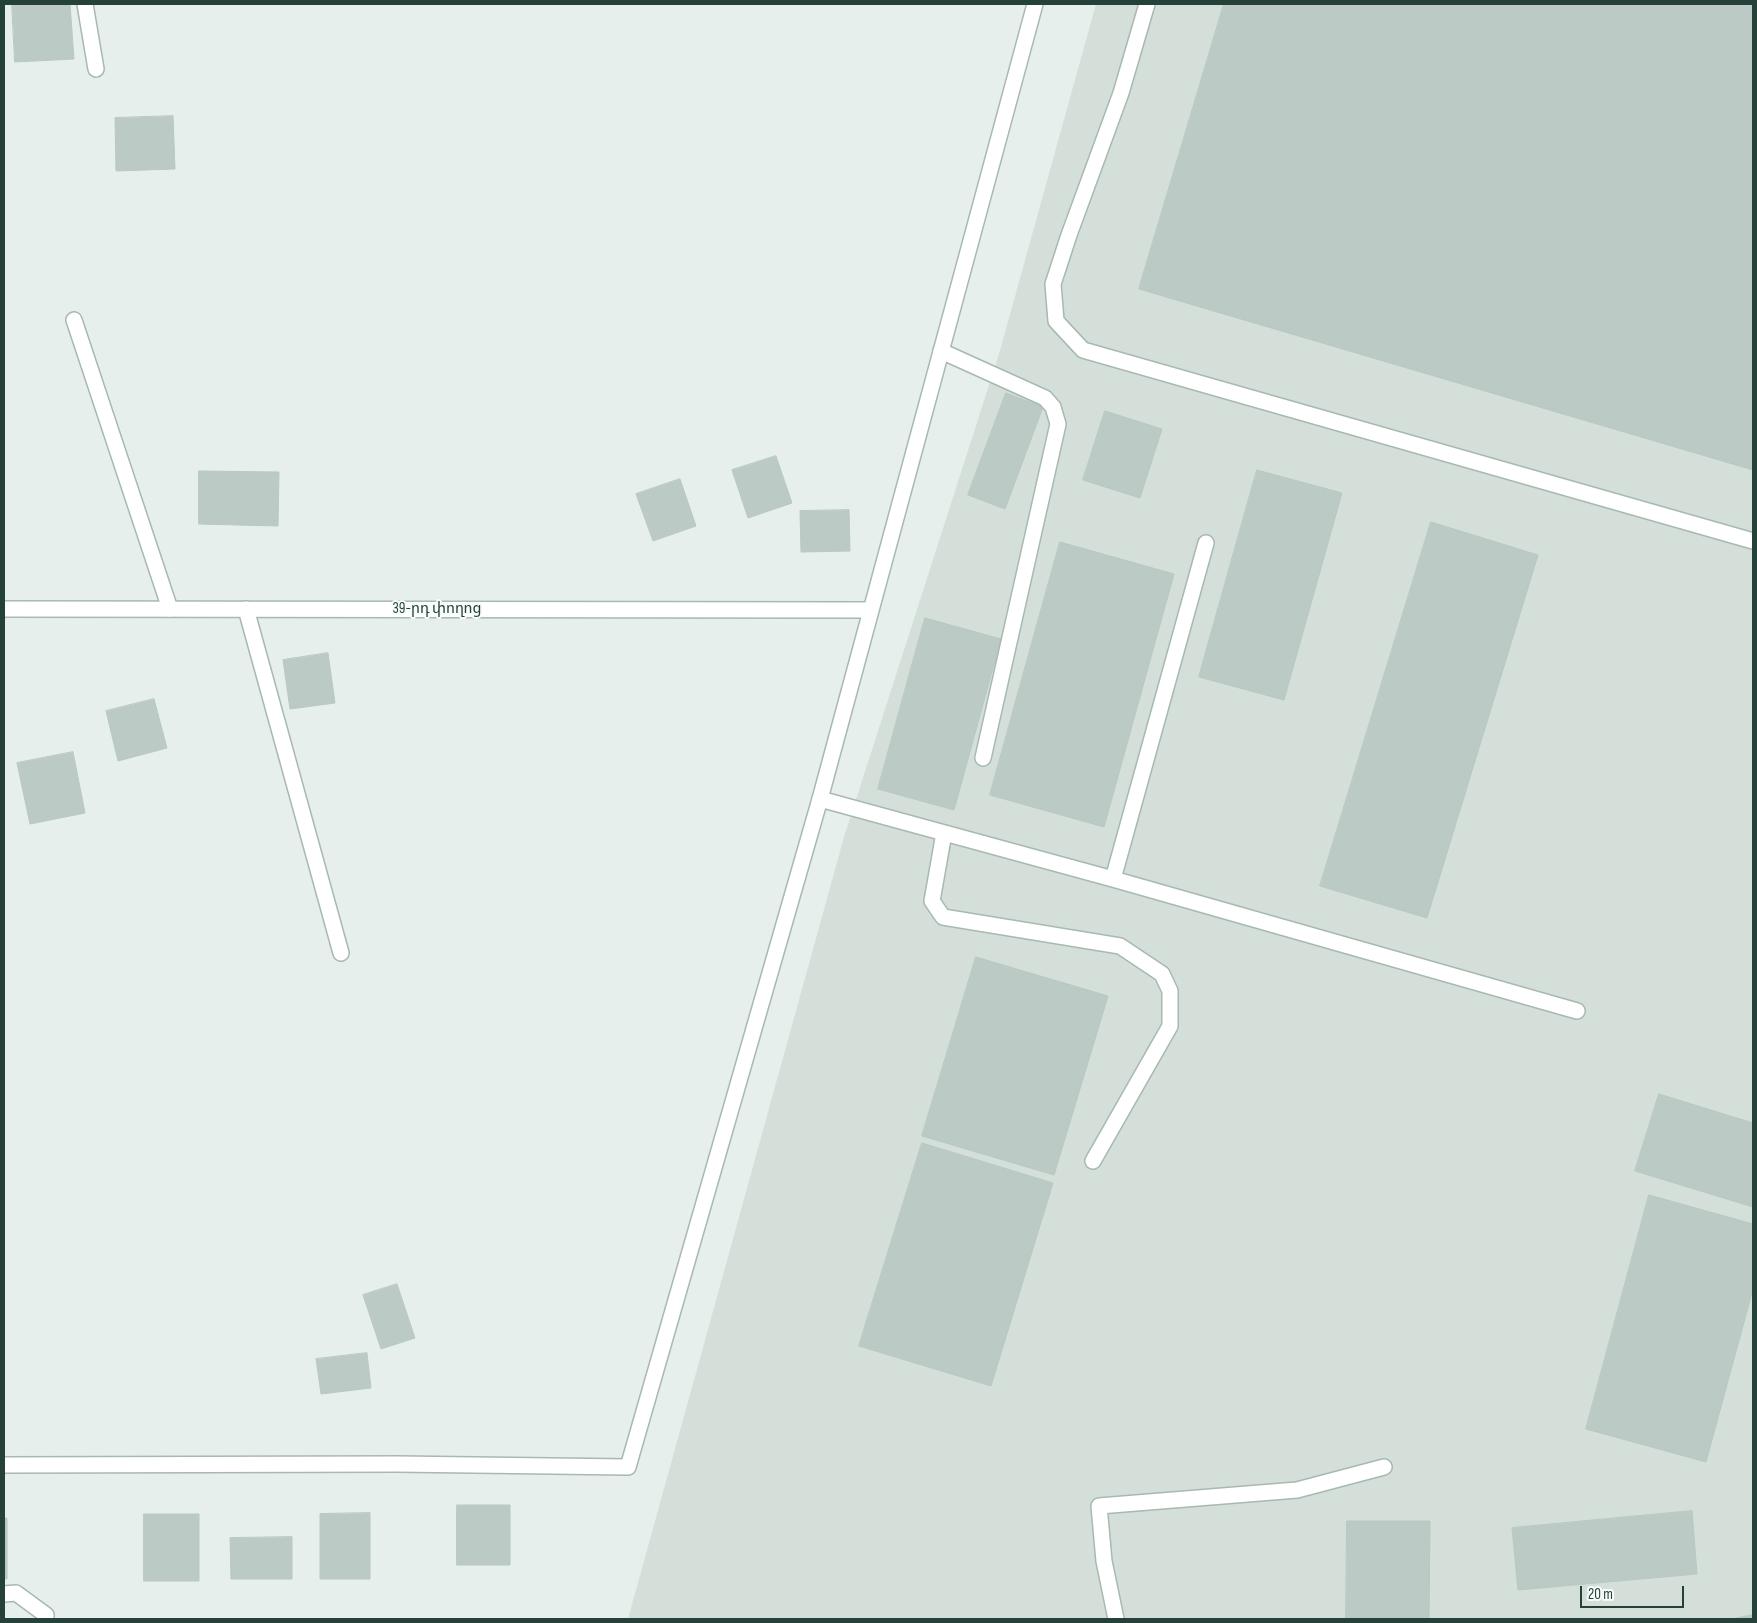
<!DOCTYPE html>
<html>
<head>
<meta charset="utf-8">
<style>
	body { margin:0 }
	#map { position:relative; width:1757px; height:1623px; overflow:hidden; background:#e6efeb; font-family:"Sofia Sans Condensed",sans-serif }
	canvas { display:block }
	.frame { position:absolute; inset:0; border:5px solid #24423a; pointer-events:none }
	.scale { position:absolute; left:1580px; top:1586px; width:104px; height:22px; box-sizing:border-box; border:2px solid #24423a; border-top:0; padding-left:6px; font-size:15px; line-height:18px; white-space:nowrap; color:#24423a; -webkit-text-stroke:4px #f7fbf9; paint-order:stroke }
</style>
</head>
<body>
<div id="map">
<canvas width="1757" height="1623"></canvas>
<div class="frame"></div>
<div class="scale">20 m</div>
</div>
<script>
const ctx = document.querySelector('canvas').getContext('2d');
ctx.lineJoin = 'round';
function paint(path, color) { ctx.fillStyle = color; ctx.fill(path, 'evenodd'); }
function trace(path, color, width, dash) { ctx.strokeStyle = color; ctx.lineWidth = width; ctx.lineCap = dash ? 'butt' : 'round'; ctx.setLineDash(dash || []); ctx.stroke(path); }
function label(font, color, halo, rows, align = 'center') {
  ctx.font = font + ' "Sofia Sans Condensed","Noto Sans Armenian",sans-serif'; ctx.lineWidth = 4; ctx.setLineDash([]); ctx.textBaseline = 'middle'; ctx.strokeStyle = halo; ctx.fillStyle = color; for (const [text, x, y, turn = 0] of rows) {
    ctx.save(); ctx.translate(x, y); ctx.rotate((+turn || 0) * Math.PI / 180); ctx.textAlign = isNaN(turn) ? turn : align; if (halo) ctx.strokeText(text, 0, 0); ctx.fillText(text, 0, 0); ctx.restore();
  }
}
const built = new Path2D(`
	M1096 4H1753V1619H628L844 837 999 354Z`);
const building = new Path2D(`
	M12 4H70L74 59 15 62Z
	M1224 4H1753V470L1139 289Z
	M173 116 175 169 116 171 115 118Z
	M1006 393 1043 407 1005 509 968 495Z
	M1105 411 1162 429 1140 498 1083 480Z
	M776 456 792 503 748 518 732 470Z
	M1257 470 1342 493 1284 700 1199 677Z
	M199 471 279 472 278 526 199 524Z
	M680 479 696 526 653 541 636 494Z
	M849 510 850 551 801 552 800 511Z
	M1431 522 1538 555 1427 918 1320 886Z
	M1060 542 1174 574 1104 827 990 795Z
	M925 618 1001 639 954 810 878 789Z
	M328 653 335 703 290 709 283 660Z
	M154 699 167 748 118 761 106 711Z
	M73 752 85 813 30 824 17 763Z
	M976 957 1108 996 1054 1175 922 1136Z
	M1659 1094 1753 1123V1207L1635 1171Z
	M922 1143 1053 1183 991 1386 859 1346Z
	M1649 1195 1753 1224V1289L1706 1462 1586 1429Z
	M397 1284 415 1338 381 1349 363 1295Z
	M367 1353 371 1388 321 1394 316 1359Z
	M457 1505H510V1565H457Z
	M1692 1511 1697 1574 1518 1590 1512 1528Z
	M370 1513V1579H320V1514Z
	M144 1514H199V1581H144Z
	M4 1518H7V1579H4Z
	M1347 1521H1430L1429 1619H1346Z
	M292 1537V1579H231L230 1538Z
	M1753 1615V1619H1732Z`);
const service = new Path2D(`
	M85 4 96 69
	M1147 4 1121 93 1069 235 1053 284 1056 321 1083 350 1753 541
	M74 320 170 609
	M941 351 1045 398 1053 407 1058 424 983 758
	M246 609 341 953
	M820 799 1113 879 1577 1011
	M944 833 932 901 943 917 1120 946 1162 974 1170 991V1026L1093 1161
	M1113 879 1206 543
	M4 1594 16 1593 46 1615V1619
	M1116 1619 1104 1561 1099 1506 1297 1490 1384 1467`);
const minor = new Path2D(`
	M4 609 871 610
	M4 1465 397 1464 628 1467 820 799 1035 4`);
const streetNames = [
	["39-րդ փողոց",437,609]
];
paint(built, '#d4dfda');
paint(building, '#bbcac4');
trace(building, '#b8c9c2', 1);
trace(service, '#a8b8b2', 18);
trace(minor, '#a8b8b2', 18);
trace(service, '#fff', 15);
trace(minor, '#fff', 15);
label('15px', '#24423a', '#f7fbf9', streetNames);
</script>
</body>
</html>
